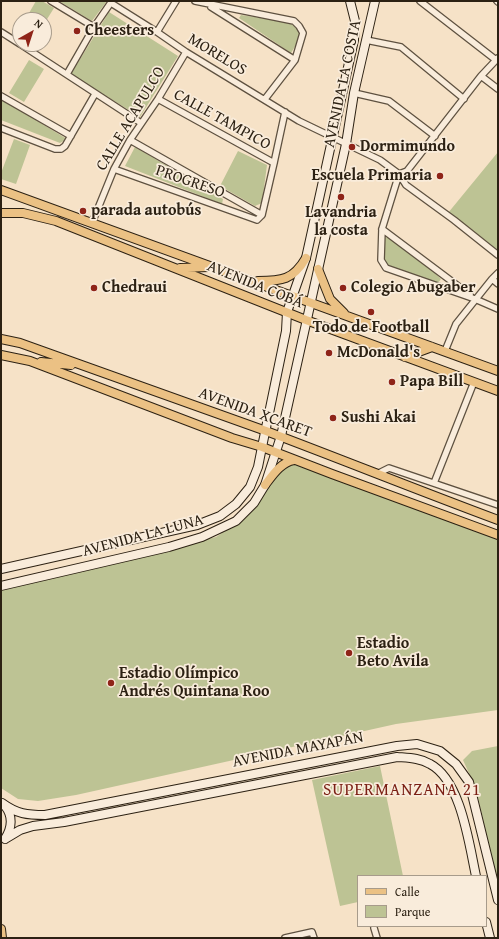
<!DOCTYPE html>
<html>
<head>
<meta charset="utf-8">
<style>
	body { margin:0 }
	#map { position:relative; width:499px; height:939px; overflow:hidden; background:#f6e2c7; font-family:"Gentium Book Plus",serif }
	canvas { display:block }
	.frame { position:absolute; inset:0; border:2px solid #2c2113; pointer-events:none }
	.legend { position:absolute; left:357px; top:875px; width:130px; height:52px; box-sizing:border-box; background:#f9ecdb; border:1px solid #a79b8b; margin:0; padding:5px 7px; list-style:none; font-size:12px; color:#2c2113 }
	.legend li { display:flex; align-items:center; gap:8px; height:20px }
	.legend b { width:20px; border:1px solid #a79b8b }
	.north { position:absolute; left:12px; top:12px; width:40px; height:40px; box-sizing:border-box; background:#f9ecdb; border:1px solid #a79b8b; border-radius:50%; rotate:39deg; font-size:11px; font-weight:700; line-height:16px; text-align:center; color:#2c2113 }
	.north::after { content:''; display:block; margin:auto; width:14px; height:18px; background:#8f2418; clip-path:polygon(50% 0,100% 100%,50% 72%,0 100%) }
</style>
</head>
<body>
<div id="map">
<canvas width="499" height="939"></canvas>
<div class="frame"></div>
<ul class="legend">
<li><b style="height:5px;background:#ebc184"></b>Calle</li>
<li><b style="height:11px;background:#bdc394"></b>Parque</li>
</ul>
<div class="north">N</div>
</div>
<script>
const ctx = document.querySelector('canvas').getContext('2d');
ctx.lineJoin = 'round';
function paint(path, color) { ctx.fillStyle = color; ctx.fill(path, 'evenodd'); }
function trace(path, color, width, dash) { ctx.strokeStyle = color; ctx.lineWidth = width; ctx.lineCap = dash ? 'butt' : 'round'; ctx.setLineDash(dash || []); ctx.stroke(path); }
function label(font, color, halo, rows, align = 'center') {
  ctx.font = font + ' "Gentium Book Plus",serif'; ctx.lineWidth = 3.5; ctx.setLineDash([]); ctx.textBaseline = 'middle'; ctx.strokeStyle = halo; ctx.fillStyle = color; for (const [text, x, y, turn = 0] of rows) {
    ctx.save(); ctx.translate(x, y); ctx.rotate((+turn || 0) * Math.PI / 180); ctx.textAlign = isNaN(turn) ? turn : align; if (halo) ctx.strokeText(text, 0, 0); ctx.fillText(text, 0, 0); ctx.restore();
  }
}
const green = new Path2D(`
	M36 1H42L54 8 44 24V20H25Z
	M59 1H107L92 21Z
	M109 12 178 56 140 117 71 74Z
	M241 15 288 22 294 26 300 33 296 45 291 53 239 18Z
	M29 60 44 69 24 102 9 93Z
	M1 99 67 139 60 143 1 120Z
	M14 139 30 145 16 184 1 179V173Z
	M135 147 223 199 222 204 125 166Z
	M238 151 267 165 262 203 255 206 220 186Z
	M498 152V251L448 213Z
	M384 237 389 238 435 273 441 279 438 283 385 264 383 257Z
	M286 463H295L498 537V710L396 724 76 795 38 801 18 799 1 788V588L216 537 234 525Z
	M498 746V884L476 789 463 760 472 751Z
	M380 766 403 876H358V902L340 906 312 780Z`);
const street = new Path2D(`
	M51 1 94 27
	M195 1 294 21 299 26 303 33 295 60 265 99
	M420 1 496 60
	M497 1 498 2
	M111 3 157 32 186 52 299 121 380 160 399 174 406 185 454 220 498 255
	M211 7 295 60
	M1 32 20 44
	M157 32 176 1
	M366 40 401 47 464 99
	M20 44 141 123
	M498 58 481 76 407 171 399 174 382 229 381 260 386 268 475 299 498 309
	M67 74 94 27 112 1
	M481 76 498 89
	M354 93 389 101 435 136
	M1 96 71 136
	M158 99 274 163
	M1 128 55 149H61L65 146 95 94
	M130 140 262 215
	M114 169 257 220 262 215 274 163 285 112
	M92 223 114 169 130 140 158 99 186 52
	M382 229 470 295
	M492 279 498 284
	M445 351 456 324 492 279 498 273
	M377 474 389 468 498 505
	M434 483 474 382
	M374 928 377 938
	M285 938 312 932 314 938`);
const secondary = new Path2D(`
	M1 569 197 525 220 516 236 504 250 487 258 467 262 447 286 331 287 312 306 258 354 40 355 21 350 1
	M1 586 169 547 202 537 236 521 254 503 265 485 281 436 346 144 354 93 375 1
	M2 803C17 814 27 815 45 815L397 746 417 744 440 751 456 764 469 782 498 900
	M5 839 20 830 33 826 64 822 397 757C409 758 420 758 430 764 461 780 469 844 476 876
	M5 839C12 828 13 816 5 806
	M486 922 490 938`);
const primary = new Path2D(`
	M1 190 498 371
	M1 213H23L56 221 306 320 498 391
	M180 268 209 267
	M318 269 330 299 344 313
	M258 281C282 281 293 280 306 258
	M1 339 20 343 266 431C343 460 420 491 498 520
	M1 355 30 361 232 438 262 447 332 474 498 535
	M405 357 432 347
	M41 362 71 365
	M265 485C272 476 281 462 294 460
	M1 929 2 938`);
const markers = [
	[77,31,4,"#8f2418"],
	[352,147,4,"#8f2418"],
	[440,176,4,"#8f2418"],
	[341,197,4,"#8f2418"],
	[83,211,4,"#8f2418"],
	[94,288,4,"#8f2418"],
	[343,288,4,"#8f2418"],
	[371,312,4,"#8f2418"],
	[329,353,4,"#8f2418"],
	[392,382,4,"#8f2418"],
	[333,418,4,"#8f2418"],
	[349,653,4,"#8f2418"],
	[111,683,4,"#8f2418"]
];
const poiNames = [
	["Cheesters",85,31],
	["Dormimundo",360,147],
	["Escuela Primaria",432,176,"right"],
	["parada autobús",91,211],
	["Lavandria",341,213,"center"],
	["la costa",341,231,"center"],
	["Chedraui",102,288],
	["Colegio Abugaber",351,288],
	["Todo de Football",371,328,"center"],
	["McDonald's",337,353],
	["Papa Bill",400,382],
	["Sushi Akai",341,418],
	["Estadio",357,644],
	["Beto Avila",357,662],
	["Estadio Olímpico",119,674],
	["Andrés Quintana Roo",119,692]
];
const streetNames = [
	["MORELOS",217,55,31],
	["AVENIDA LA COSTA",343,84,-78],
	["CALLE ACAPULCO",131,119,-59],
	["CALLE TAMPICO",222,120,29],
	["PROGRESO",190,182,19],
	["AVENIDA COBÁ",255,285,22],
	["AVENIDA XCARET",255,413,20],
	["AVENIDA LA LUNA",143,536,-15],
	["AVENIDA MAYAPÁN",298,750,-11]
];
const neighbourhoodNames = [
	["SUPERMANZANA 21",402,791]
];
paint(green, '#bdc394');
trace(street, '#5e5140', 8);
trace(secondary, '#2c2113', 10);
trace(primary, '#2c2113', 10);
trace(street, '#f9ecdb', 5.5);
trace(secondary, '#f9ecdb', 8);
trace(primary, '#ebc184', 8);
for (const [x, y, r, color] of markers) { const dot = new Path2D(); dot.arc(x, y, r, 0, 2 * Math.PI); ctx.fillStyle = color; ctx.fill(dot); trace(dot, '#f9ecdb', 1.5); }
label('bold 16px', '#2c2113', '#f9ecdb', poiNames, 'left');
label('16px', '#2c2113', '#f9ecdb', streetNames);
ctx.letterSpacing = '1px';
label('17px', '#7a1f14', '#f9ecdb', neighbourhoodNames);
ctx.letterSpacing = '0px';
</script>
</body>
</html>
